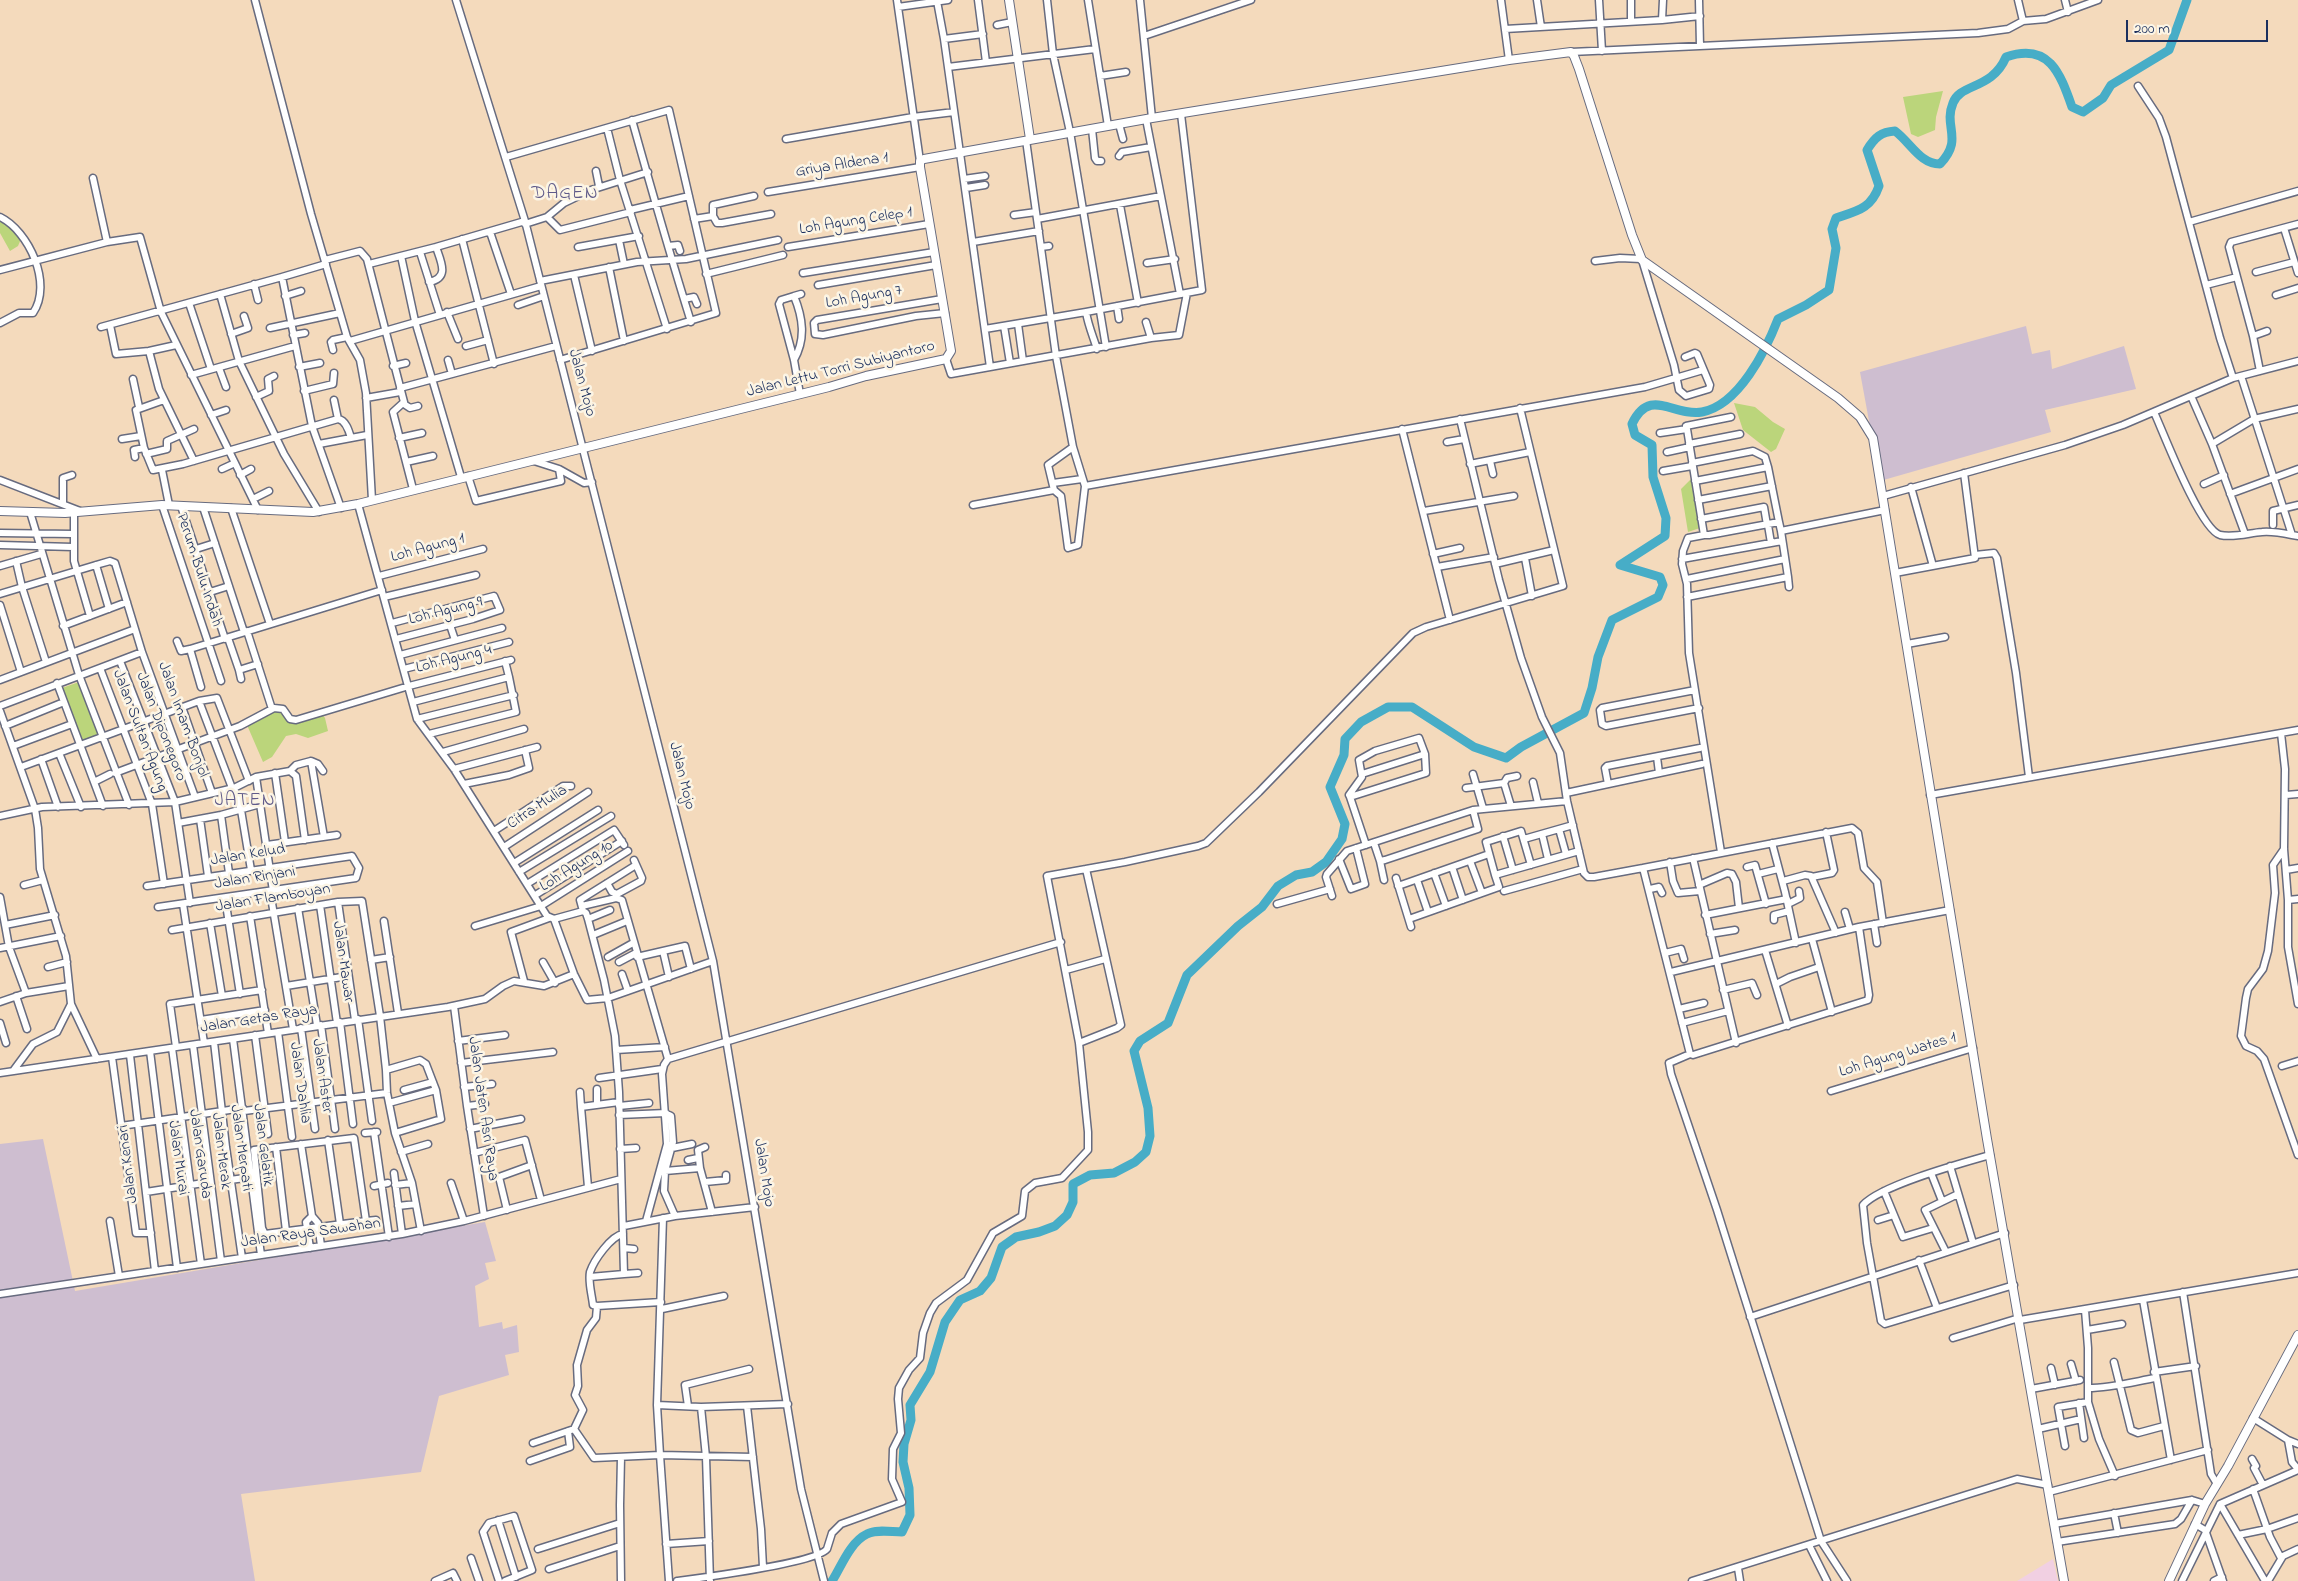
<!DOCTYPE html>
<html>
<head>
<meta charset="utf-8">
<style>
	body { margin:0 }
	#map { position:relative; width:2298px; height:1581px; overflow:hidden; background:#f4dabc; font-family:"Indie Flower",sans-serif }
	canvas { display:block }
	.scale { position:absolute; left:2126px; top:20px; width:142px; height:22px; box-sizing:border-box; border:2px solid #1b2f5e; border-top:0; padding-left:6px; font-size:15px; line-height:18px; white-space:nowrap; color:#1b2f5e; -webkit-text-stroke:4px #fcf5e5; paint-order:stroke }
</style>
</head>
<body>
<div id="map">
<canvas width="2298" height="1581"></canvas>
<div class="scale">200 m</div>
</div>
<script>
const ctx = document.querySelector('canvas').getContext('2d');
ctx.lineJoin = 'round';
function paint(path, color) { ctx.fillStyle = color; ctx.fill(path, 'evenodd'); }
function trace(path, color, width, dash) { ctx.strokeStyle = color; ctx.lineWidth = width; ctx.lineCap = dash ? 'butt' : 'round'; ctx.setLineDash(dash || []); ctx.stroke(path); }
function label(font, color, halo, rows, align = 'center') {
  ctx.font = font + ' "Indie Flower",sans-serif'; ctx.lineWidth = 5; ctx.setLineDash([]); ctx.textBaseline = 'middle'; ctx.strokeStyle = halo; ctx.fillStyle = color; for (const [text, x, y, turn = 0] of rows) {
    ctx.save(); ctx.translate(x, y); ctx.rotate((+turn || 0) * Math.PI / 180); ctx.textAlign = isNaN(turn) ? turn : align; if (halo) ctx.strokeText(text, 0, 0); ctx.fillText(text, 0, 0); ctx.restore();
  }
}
const built = new Path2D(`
	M2053 1559 2058 1581H2017Z`);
const industrial = new Path2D(`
	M2026 326 2032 354 2050 350 2052 369 2124 346 2136 389 2045 410 2051 432 1880 481 1860 372Z
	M43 1139 75 1291 485 1222 496 1261 485 1263 489 1279 475 1286 479 1327 502 1322 503 1329 517 1325 519 1352 505 1355 509 1375 439 1396 421 1472 241 1494 255 1581H0V1144Z`);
const green = new Path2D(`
	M1943 91 1936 117 1935 130 1918 137 1911 134 1903 97Z
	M0 219 21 239 18 246 10 251 0 233Z
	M1734 403 1755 407 1773 422 1785 429 1776 449 1771 452 1743 430Z
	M1692 478 1700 528 1688 532 1681 489Z
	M79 682 98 735 81 741 62 688Z
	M278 710 292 721 322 714 325 718 328 731 308 738 296 734 286 736 272 757 263 762 247 725Z`);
const river = new Path2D(`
	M832 1581C841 1567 850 1542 867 1534 877 1529 891 1532 902 1532L910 1515 909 1488 903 1462 904 1444 911 1420 910 1405 930 1372 945 1322 960 1300 980 1291 991 1278 1002 1247 1016 1237 1039 1232 1055 1226 1067 1215 1073 1202V1184L1090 1175 1114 1173 1135 1162 1146 1152 1150 1136 1148 1108 1134 1051 1140 1041 1168 1023 1187 975 1238 926 1262 907 1278 886 1296 875 1312 872 1326 862 1342 839 1345 824 1330 787 1344 755 1345 739 1361 722 1388 707H1412L1474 747 1506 758 1521 747 1584 713 1592 688 1598 657 1612 620 1658 597 1663 585 1660 577 1620 565 1665 536 1666 518 1653 477 1652 445 1635 435 1632 424C1650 386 1673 417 1702 412 1739 405 1766 350 1778 319L1806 305 1829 290 1836 248 1832 229 1836 218C1857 211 1871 209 1879 186L1867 150C1875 137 1881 132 1895 131 1911 143 1920 164 1940 164 1964 139 1943 127 1953 103 1960 83 1992 90 2006 57 2049 42 2060 73 2072 107L2083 112 2103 98 2111 85 2169 50 2187 0`);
const minor = new Path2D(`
	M255 0 311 214 340 313 347 337 360 360 366 393 372 500
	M456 0 525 221 713 961 801 1489 824 1581
	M897 0 920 161
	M978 0 986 62
	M1047 0 1053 54 1070 132 1106 347
	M1088 0 1108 126
	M1140 0 1152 118
	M1501 0 1509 60
	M1537 0 1541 27
	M1599 0 1602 51
	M1631 0V21
	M1699 0 1700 46
	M2018 0 2023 21
	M2065 0 2068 12
	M937 1 944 39 990 367
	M898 7 948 0
	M1662 20 1700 16
	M997 25 1012 22
	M1505 29 1662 20 1663 0
	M1144 36 1251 0
	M944 39 983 34
	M1571 52 1978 33 2008 29 2023 21 2046 19 2098 0
	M948 67 1095 49
	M1100 76 1126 72
	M2138 86 2159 118 2166 137 2220 338 2233 378
	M1146 119 1180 294
	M632 120C651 188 670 255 691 322
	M1119 124 1123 139
	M607 128 620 180 667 329
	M1092 129 1095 158 1097 161H1101
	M786 139 913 117 954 112
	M1026 140 1056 356 1073 447 1085 486 1078 545 1068 548 1061 496 1054 490 1048 465 1073 447
	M1119 156 1122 152 1151 147
	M506 157 669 110 716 313 560 360
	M596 171 599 186
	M93 178 107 242
	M964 179 985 176
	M966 188 985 185
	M768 192 920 167
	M754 196 713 205V216L717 223H722L771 214
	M1120 205 1138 303
	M630 210 689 196
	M1014 215 1036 212
	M0 217C29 231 53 284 33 313H19L0 323
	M547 217 560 230 631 212
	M694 219 713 216
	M1037 219 1161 196
	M2189 222 2298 191
	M525 224 547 217 564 203 591 190 648 172
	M2284 228 2298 273
	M490 232 511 294
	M462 239 494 364
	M619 240 624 264
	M973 242 1039 231
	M668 246 678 245 680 251
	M578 247 639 236
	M788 247 929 224
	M1041 247 1049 246
	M420 252 440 315
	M401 256 415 321 461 477
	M325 260 360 251 367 259 404 402 393 412 413 489
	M1642 260 1674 365 1679 390 1686 396 1709 389 1710 385 1697 354 1695 353 1685 357
	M1595 261 1620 258 1641 259
	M1147 263 1175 259
	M326 264 282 277 312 426 341 508
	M369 264 436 247 525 221
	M609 267 624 341
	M0 270 107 242 140 237 161 312 258 510
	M2256 272 2294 262
	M803 273 934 252
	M706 274 783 255
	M574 275 592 351
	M2237 277 2253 336 2260 371
	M540 281 637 262 686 259 778 240
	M429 282C450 278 441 262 436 247
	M254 284 258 300
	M818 285 936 265
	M2206 285 2237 277 2229 247 2231 242 2298 224
	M220 294 239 361 284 454 319 512
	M2276 295 2298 288
	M285 296 301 291
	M794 296 801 294
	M684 299 694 297 697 304
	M942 299 817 320 814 323 815 334 823 335 916 316 945 313
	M189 303 211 369
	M518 305 544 296
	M1117 306 1119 319
	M447 312 458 339
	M1086 312C1088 325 1093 336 1097 349
	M1146 322 1151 338
	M1018 324 1023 361
	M110 325 116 354 149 351 176 345
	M1004 326 1010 363
	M101 327 282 277
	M270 328 340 313
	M985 329 1086 312 1202 290 1181 114
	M231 334 248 328 244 316
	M293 335 305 333
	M2253 336 2267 331
	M350 341 541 286
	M466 346 488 340
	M333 350 331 342 333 340 347 337
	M149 351 159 389 194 461
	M946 359 951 374 1151 338 1179 335 1187 293
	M448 360 452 374
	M794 360C806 339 803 318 794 296L781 300 779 304 794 360 800 394
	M393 366 406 363
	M299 367 320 363
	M219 368 226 387
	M191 375 295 346
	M2241 376 2292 535 2298 536
	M133 379 139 407
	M400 388 556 346
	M304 391 333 384 334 373
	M2191 396 2212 444 2245 534
	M256 397 269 391 268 379 274 376
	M366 398 400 392
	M164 400 136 410 144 448 153 470 183 464 338 419C346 420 349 431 351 438
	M334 400 338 419
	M404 404 410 408 418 406
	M2154 412C2164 434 2200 529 2220 535 2234 538 2249 533 2262 532 2272 531 2282 533 2292 535
	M211 415 226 410
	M1460 419 1499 580 1521 658 1542 717 1560 753 1567 801 1584 873 1588 877H1594L1643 868 1690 1054 1693 1055 1868 1000 1869 995 1859 927
	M1402 429 1450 620
	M1687 429 1686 426 1731 417
	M1660 433 1687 429 1704 535 1688 538 1683 551 1682 564 1687 584 1689 653 1721 852
	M399 438 422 433
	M122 439 141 436
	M1447 442 1464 439
	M319 444 367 435
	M1689 444 1740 434
	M2212 444 2254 419 2298 409
	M1667 452 1690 447
	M146 454 167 449V441L194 429
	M135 457 134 450 144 448
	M534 461 559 469 584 483 592 482
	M1490 461 1493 474
	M406 462 433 456
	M1692 463 1753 451 1765 457 1768 467
	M1470 464 1530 452
	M222 469 235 463
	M162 470 169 505
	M1663 471 1692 466
	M240 475 251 469
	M468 476 476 501 561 481 559 469
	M0 480 80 511
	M1695 481 1768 467 1779 522
	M1053 483 1082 479
	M2204 484 2224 475
	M1085 486 1645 387 1703 370
	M1911 487 1933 566
	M2230 494 2298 469
	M1883 496 2065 445 2123 425 2233 378 2298 361
	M253 499 269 491
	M1698 500 1772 486
	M63 503V478L72 475
	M358 504 417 719 454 769 547 916 554 919 583 911
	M162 505 221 681
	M973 505 1054 490
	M181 506 225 639
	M203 507 244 632
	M231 508 270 624
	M1424 511 1514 496
	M30 512 79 675 129 805
	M74 512V561L90 616
	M1701 519 1764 507 1767 525
	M1768 525 1771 543
	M2273 525V511L2298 505
	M0 533 73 534
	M1704 535H1709L1779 522 1781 531 1885 510
	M0 545 73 547
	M196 549 215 543
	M1433 554 1460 548
	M1975 555 1994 553 1997 558 2016 673 2029 777
	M1525 558 1532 596
	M1682 559 1782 541
	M16 561 22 587 46 662
	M1495 564 1554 550
	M96 565 109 609
	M0 566 41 554
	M1437 567 1494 557
	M1895 573 1975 558 1964 473
	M379 576 483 549
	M1788 577 1789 587
	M1687 579 1785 559
	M210 592 229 586
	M0 594 96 565 110 561 115 563 142 652 195 797
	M384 597 476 575
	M1687 597 1788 577 1781 531
	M0 605 21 672
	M392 623 494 596 500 610 473 619 396 639
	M450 625 455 640
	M63 626 127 602
	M247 631 272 709
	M228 638 239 670
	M177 641 181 651 190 649 382 590
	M1907 644 1945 637
	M190 649 201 687
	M400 655 502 628
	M120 661 175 802 190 903
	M100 668 152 804 164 884
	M404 669 509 642
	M241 679 239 670 258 664
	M0 680 135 629
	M57 683 103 806
	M1695 690 1602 708 1600 710 1602 724 1606 726 1699 708
	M199 701 232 788
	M413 702 509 677 505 661
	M0 706 142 652
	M182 707 212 793
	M0 711 35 809 38 828 40 869 66 956 71 1004 97 1059
	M417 719 514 695
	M5 726 64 702
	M2281 733 2285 769 2284 849 2288 900V947L2298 1004
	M429 734 516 712 509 677
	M13 746 72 724
	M443 752 524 729
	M59 753 81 807
	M1657 757 1659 773
	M41 759 58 807
	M311 761 324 837
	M21 767 199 701 217 698 249 781
	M454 769 537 747
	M290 771 296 776 305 840
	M115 773 240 726 274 708 283 709 290 719 296 720 409 686 511 660
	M275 773 285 842
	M1362 774 1425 754
	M1473 774 1483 808
	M256 777 273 891
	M94 782 110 774
	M1533 782 1538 803
	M1504 783 1507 778 1517 776
	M464 784 509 775 529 768 525 750
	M1608 784 1605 768 1607 766 1700 748
	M234 788 241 810 251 870
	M1466 788 1504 783 1511 806
	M1566 793 1702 764
	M1930 795 2298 730
	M2286 795 2298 794
	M1350 797 1426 773 1425 754 1419 738 1375 751 1359 760 1362 777 1349 795 1350 797 1366 845
	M221 815 229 873
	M0 816 42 807 175 802 234 788 256 777 290 771 296 765 311 761 318 764 323 771
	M200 819 208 876
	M178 823 221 815 260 804
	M1559 829 1566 854
	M494 831 563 786H571
	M1542 834 1548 859
	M1503 836 1513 870
	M1524 839 1573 825
	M1374 843 1380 861 1385 860 1478 829 1473 810
	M1772 843 1785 892 1796 943
	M267 845 337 835
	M504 847 588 792
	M2284 849 2273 865 2275 893 2268 951 2263 969 2248 989 2246 998 2241 1036 2246 1046 2257 1051 2264 1059 2298 1155
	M1693 858 1736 1043
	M1339 859 1351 889 1365 884 1356 848
	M1380 861 1384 880
	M1470 861 1482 893
	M1670 862 1673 881 1678 893 1700 891
	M514 863 598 810
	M1452 867 1463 900
	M1747 867 1755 865 1766 904
	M1643 868 1852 828 1858 833 1864 868 1877 882 1883 923
	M2286 870 2298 868
	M519 872 611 816
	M1434 873 1446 906
	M1758 874 1778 869
	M1495 875 1486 842 1521 831 1531 865
	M1812 877 1832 873 1834 870 1826 832
	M1396 878 1411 927
	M1417 880 1428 912
	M1783 881 1805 875 1811 876 1836 933
	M607 883 612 892 617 894 641 881 642 878 634 860
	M527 884 614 830 624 845
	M24 885 43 880
	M1699 885 1727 873 1732 874 1736 882 1739 908
	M147 886 352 856 359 868 356 878 158 907
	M1398 886 1489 854
	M1650 889 1659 887 1662 893
	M270 891 293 1029
	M1504 891 1583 869
	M537 894 622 841
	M1332 896 1326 877 1327 874 1347 851 1473 810 1567 801
	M0 897 9 947 26 993 69 986
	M225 898 240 994
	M2288 900 2298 899
	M338 902 355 1020
	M183 904 204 1043
	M1277 904 1330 889
	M1788 904 1800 898 1799 891
	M320 905 337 1023
	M582 906 616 898 622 900 668 1059
	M298 908 317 1025
	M1845 912 1850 929
	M1705 915 1787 899
	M250 916 268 1033
	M554 919 574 974 587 1000 608 998 713 961
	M588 919 610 910
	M1409 919 1499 887 1495 875 1579 851
	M1774 920V915L1789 911
	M384 921 398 1013
	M210 923 222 996
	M1874 924 1877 943
	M5 925 55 915
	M475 926 541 906 628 851
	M172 930 338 902 362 901 380 1016 386 1070 387 1093 395 1133 412 1183 421 1231
	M1710 934 1735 930
	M593 935 627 921
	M1812 939 1832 1012
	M0 948 61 936
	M1765 950 1788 1026
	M1665 953 1681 949 1684 959
	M608 957 633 943
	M637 957 663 951
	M371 960 390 957
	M543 962 555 983
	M619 962 636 953
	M48 967 67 962
	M1066 970 1105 959
	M1671 972 1859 927 1950 910
	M622 974 628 991
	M669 977 663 951 685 946 691 969
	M524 981 511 932 549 918
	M1776 984 1790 977 1819 967
	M286 986 348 976
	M1723 990 1752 983 1757 995
	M16 996 27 1029
	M0 1002 26 993
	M454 1006 467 1106 484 1216
	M1679 1009 1704 1003
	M358 1019 372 1121
	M201 1020 265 1010
	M340 1022 353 1124
	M0 1023 6 1043
	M1682 1023 1728 1011
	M321 1025 335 1129
	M301 1028 315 1129
	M278 1032 292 1137
	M255 1035 268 1134
	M233 1039 261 1255
	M458 1041 505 1035
	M214 1042 226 1147 242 1258
	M1079 1043 1117 1028 1121 1025 1086 869
	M193 1045 221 1261
	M176 1047 170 1004 262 990
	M172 1048 201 1264
	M616 1050 665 1047
	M150 1051 177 1268
	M1690 1054 1669 1063 1671 1074 1717 1210 1821 1541 1847 1581
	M130 1055 155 1271
	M112 1057 136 1233H151
	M668 1059 1061 942
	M461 1063 553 1052
	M2282 1066 2298 1061
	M386 1070 420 1060 426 1064 436 1090 389 1103
	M13 1071 33 1044 57 1032 71 1004
	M0 1073 448 1007 485 999 503 986 514 981 544 986 574 974
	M599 1078 662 1069
	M464 1087 492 1084
	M597 1089V1105
	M404 1090 433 1082
	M1831 1091 1973 1048
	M580 1092 581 1107
	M467 1106 485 1104
	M619 1106 649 1103
	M244 1111 387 1093
	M619 1115 666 1113
	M121 1126 243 1108
	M470 1129 521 1119
	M374 1132 389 1237
	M365 1133 377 1132
	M395 1133 441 1119 436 1090
	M354 1138 366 1221 265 1234 262 1228 254 1150Z
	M328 1140 340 1224
	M301 1144 312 1216
	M276 1147 286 1231
	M672 1148 692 1144
	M620 1149 636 1148
	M401 1152 428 1144
	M474 1153 525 1140 541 1200
	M1990 1155C1962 1163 1881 1185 1863 1205L1867 1243 1881 1321 1885 1324 2014 1285
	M688 1160 698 1158
	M1950 1166 1973 1243
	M700 1168 698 1150 705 1147
	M665 1171 673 1142 671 1116 669 1115
	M394 1173 402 1234
	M1931 1173 1942 1201
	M230 1180 252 1177
	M705 1182 726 1180V1175
	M451 1183 464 1221
	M395 1185 412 1183
	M374 1186 388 1183
	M588 1187 581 1107 619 1102
	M1884 1191 1903 1237 1933 1228
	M146 1192 210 1182
	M398 1206 416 1204
	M507 1210 499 1177 532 1165
	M675 1216 664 1191 665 1171 700 1168 712 1212
	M1878 1220 1894 1215
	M110 1221 119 1276
	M366 1221 376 1220
	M646 1221 667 1144 662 1074 664 1065 668 1059
	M624 1226 675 1216 755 1207
	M623 1234C611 1236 594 1260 590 1272 588 1282 592 1295 593 1305L597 1306 661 1302
	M310 1248 306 1222 312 1216 318 1223 321 1246
	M624 1248 634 1249
	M1946 1252 1925 1210 1958 1194
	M1919 1260 1937 1308
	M624 1274 638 1273
	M590 1277 624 1274 619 1092 615 1036 604 980 588 919 586 913 583 911 580 900 636 865
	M2183 1292 2211 1474 2217 1484
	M0 1294 402 1234 464 1221 621 1179
	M2143 1300 2171 1460
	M662 1309 724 1296
	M2085 1310 2088 1348V1402L2099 1439 2115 1476
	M1750 1317 2005 1233
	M2020 1320 2298 1273
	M2087 1330 2122 1324
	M1953 1338 2019 1318
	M2114 1362 2131 1430 2138 1433 2164 1426
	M2071 1364 2076 1381
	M2051 1368 2055 1385
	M2154 1372 2196 1366
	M2088 1388C2110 1388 2133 1382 2155 1378
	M2031 1389 2080 1380
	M2079 1403 2084 1438
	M657 1405 663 1218
	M688 1406 685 1385 749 1369
	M747 1406 761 1529 763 1567
	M701 1407 657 1405 660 1455 753 1457
	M2253 1418 2288 1440 2292 1462 2298 1469
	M574 1429 583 1410 575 1395 578 1386 577 1365 587 1330 596 1318 597 1306
	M2038 1429 2081 1419
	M2288 1440 2298 1444
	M533 1443 574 1429 594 1458 660 1455 669 1581
	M2065 1446 2058 1407 2088 1402
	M2252 1459 2256 1466 2254 1468 2263 1485
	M530 1461 570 1447 568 1431
	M2253 1489 2270 1537 2281 1558
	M2049 1492 2208 1450
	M2220 1504 2265 1581
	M2114 1513 2118 1533
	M498 1520 516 1577
	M2054 1524 2192 1500 2205 1504
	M2195 1524 2205 1530 2223 1581
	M2238 1535 2267 1529 2298 1518
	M2057 1542 2175 1524 2181 1519 2192 1500
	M666 1544 709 1541
	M1809 1545 1827 1581
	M538 1549 620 1523
	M471 1558 479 1581
	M1738 1568 1740 1581
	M549 1569 620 1546
	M435 1581 453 1573 457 1581
	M499 1581 483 1532 489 1523 514 1516 532 1570 505 1581
	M621 1581 620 1505 621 1457
	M677 1581C700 1578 816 1563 827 1549L832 1533 841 1524 902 1502 892 1479 893 1449 901 1433 898 1399 899 1388 909 1370 920 1358 923 1333 930 1313 936 1303 967 1280 993 1233 1022 1216 1025 1191 1035 1183 1062 1178 1088 1150V1132L1079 1043 1047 876 1125 862 1198 846 1206 843 1259 792 1413 633 1426 627 1563 586 1520 408
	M710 1581 706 1457 701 1407 788 1404
	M1692 1581 2017 1479 2048 1485
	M2182 1581 2220 1504 2298 1470
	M2214 1581 2222 1577
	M2268 1581 2283 1556 2298 1549`);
const major = new Path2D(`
	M1009 0 1030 139
	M0 511 65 513 162 505 313 512 358 504 829 387 866 376 946 359 951 351 920 167V161L924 159 1152 118 1509 60 1571 52 1574 56 1579 69 1632 235 1642 260 1838 398 1860 417 1873 438 1987 1139 2064 1581
	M2169 1581 2205 1504 2228 1466 2298 1335`);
const streetNames = [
	["Griya Aldena 1",842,166,-9],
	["Loh Agung Celep 1",856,222,-9],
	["Loh Agung 7",864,298,-10],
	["Jalan Lettu Torri Subiyantoro",841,370,-14],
	["Jalan Mojo",581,383,75],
	["Loh Agung 1",428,549,-15],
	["Perum Bulu Indah",198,570,72],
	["Loh Agung 9",446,612,-14],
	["Loh Agung 4",454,660,-14],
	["Jalan Imam Bonjol",182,720,70],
	["Jalan Diponegoro",160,727,69],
	["Jalan Sultan Agung",139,731,69],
	["Jalan Mojo",681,776,76],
	["Citra Mulia",538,808,-33],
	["Jalan Kelud",248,856,-9],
	["Loh Agung 10",577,867,-32],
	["Jalan Rinjani",255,879,-9],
	["Jalan Flamboyan",273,899,-9],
	["Jalan Mawar",342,962,82],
	["Jalan Getas Raya",259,1020,-9],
	["Loh Agung Wates 1",1898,1056,-17],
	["Jalan Aster",321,1076,82],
	["Jalan Dahlia",299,1083,82],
	["Jalan Jaten Asri Raya",482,1109,82],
	["Jalan Gelatik",262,1145,83],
	["Jalan Merpati",240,1148,82],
	["Jalan Merak",220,1151,83],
	["Jalan Garuda",199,1154,82],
	["Jalan Murai",177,1158,82],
	["Jalan Kenari",129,1164,-97],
	["Jalan Mojo",763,1173,81],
	["Jalan Raya Sawahan",311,1234,-8]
];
const quarterNames = [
	["DAGEN",565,195],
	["JATEN",245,802]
];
paint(built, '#f1d0e2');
paint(industrial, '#cebed0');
paint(green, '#bbd57b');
trace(river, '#47adc7', 9);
trace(minor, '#676b7f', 9);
trace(major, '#676b7f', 10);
trace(minor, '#fff', 6);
trace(major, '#fff', 8);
label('16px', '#1b2f5e', '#fcf5e5', streetNames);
ctx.letterSpacing = '1px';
label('19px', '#605b8a', '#fcf5e5', quarterNames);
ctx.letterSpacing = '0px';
</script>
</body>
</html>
